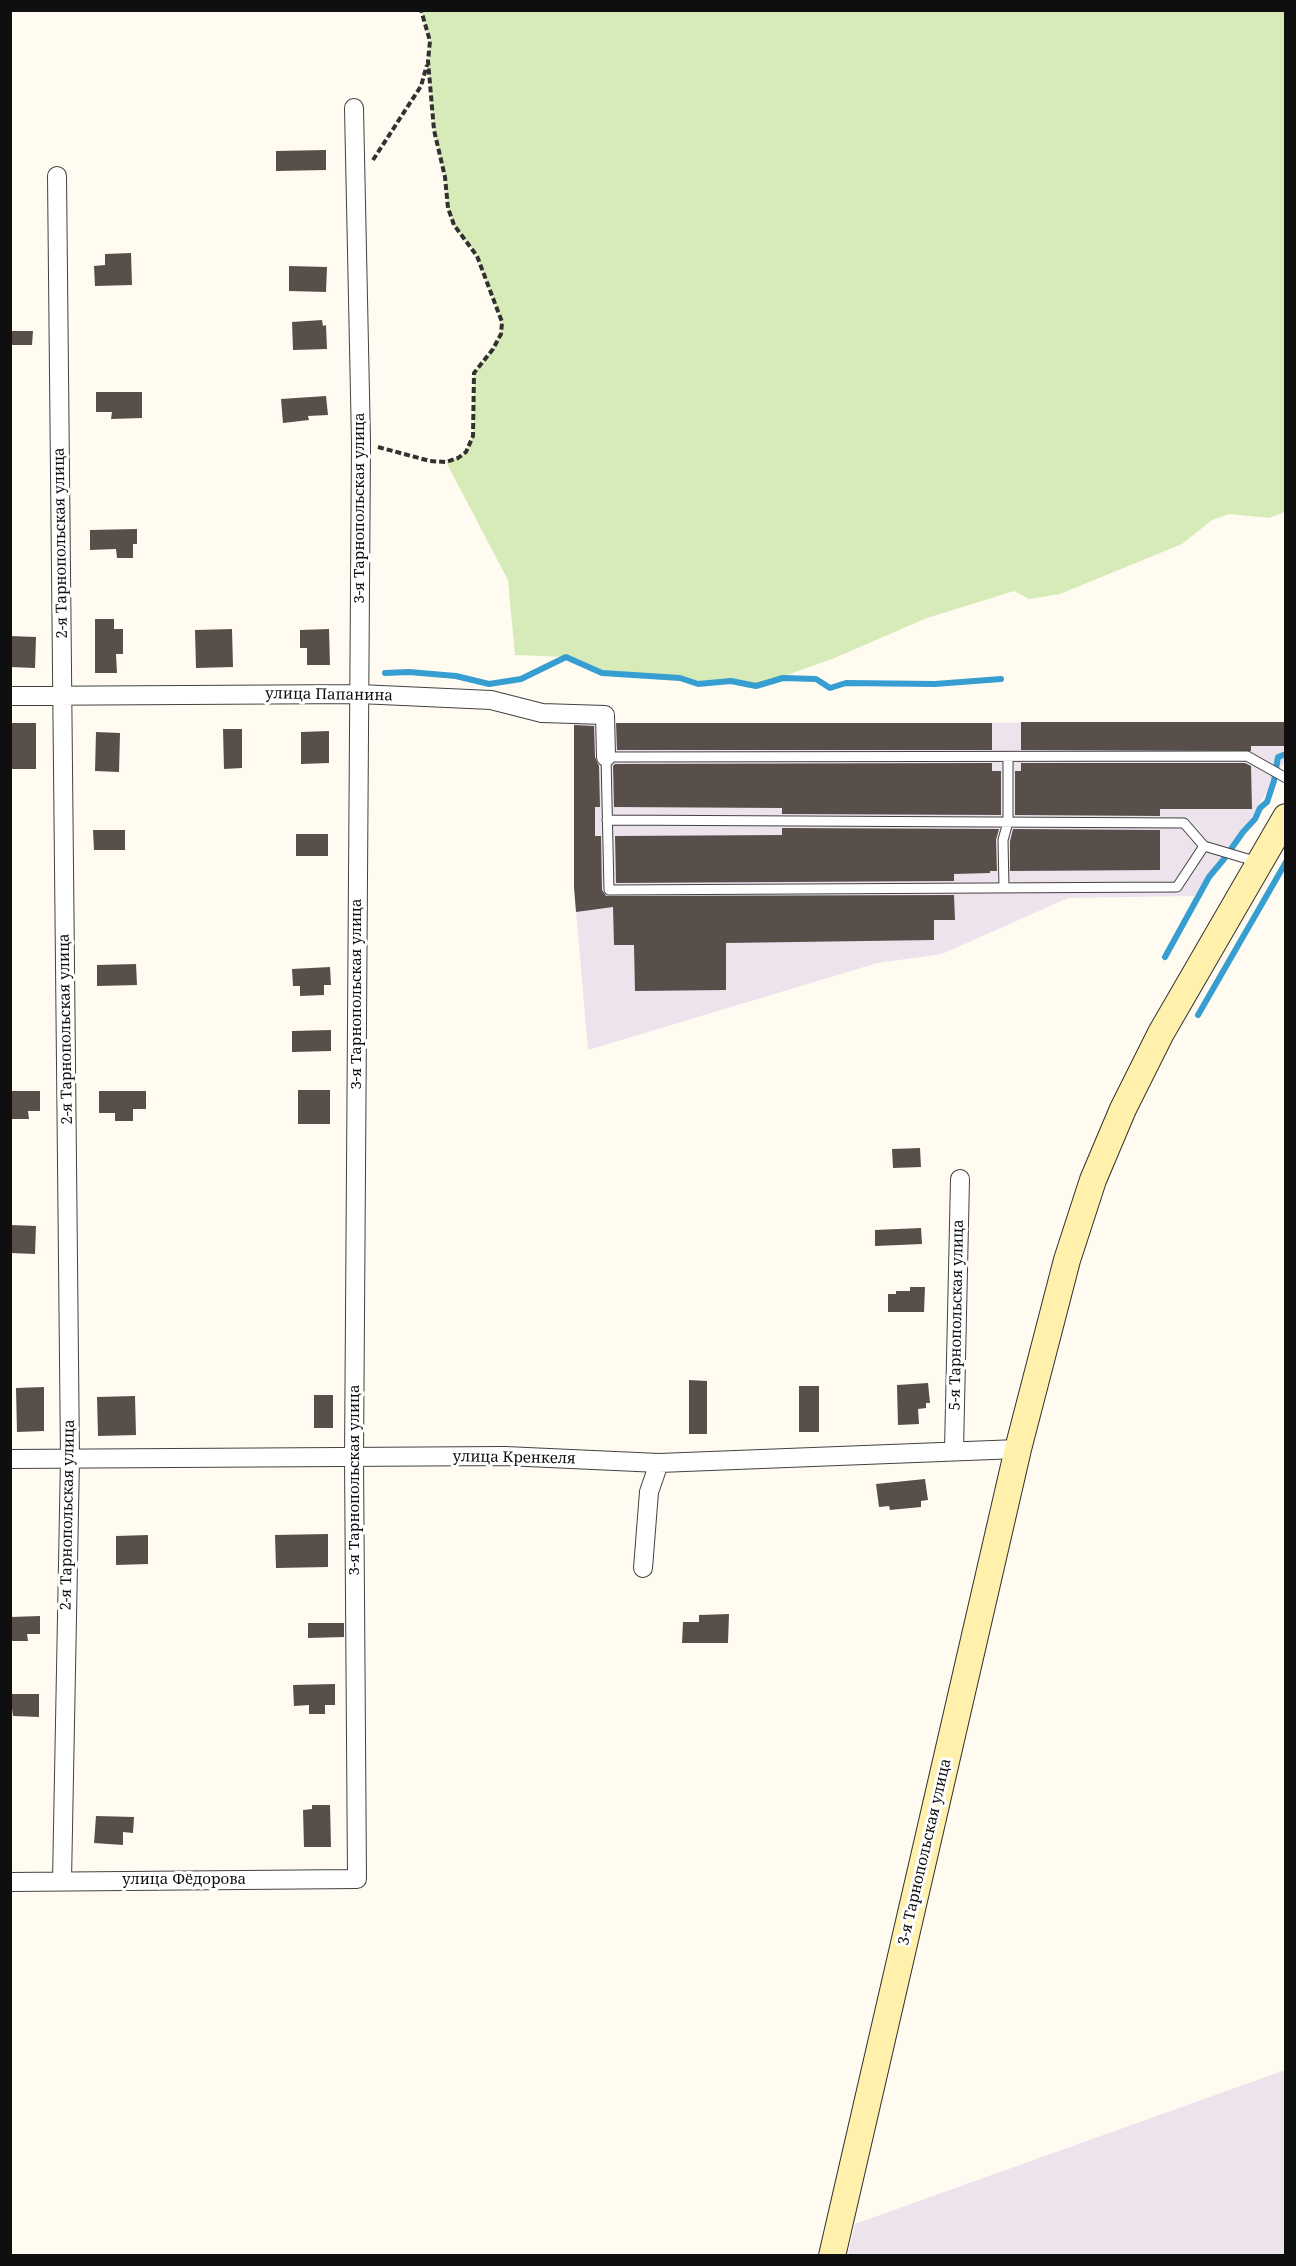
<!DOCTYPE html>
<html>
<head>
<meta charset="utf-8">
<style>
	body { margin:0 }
	#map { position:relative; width:1296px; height:2266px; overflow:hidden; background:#fffbf0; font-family:"Noto Serif",serif }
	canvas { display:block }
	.frame { position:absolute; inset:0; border:12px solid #0f0f0f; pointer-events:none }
</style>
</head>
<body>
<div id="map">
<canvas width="1296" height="2266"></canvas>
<div class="frame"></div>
</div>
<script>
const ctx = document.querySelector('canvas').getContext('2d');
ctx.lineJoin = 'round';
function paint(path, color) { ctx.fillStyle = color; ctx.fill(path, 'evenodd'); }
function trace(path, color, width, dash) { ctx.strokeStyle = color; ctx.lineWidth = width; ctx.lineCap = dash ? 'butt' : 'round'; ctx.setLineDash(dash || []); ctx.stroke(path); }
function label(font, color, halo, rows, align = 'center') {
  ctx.font = font + ' "Noto Serif",serif'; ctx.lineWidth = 6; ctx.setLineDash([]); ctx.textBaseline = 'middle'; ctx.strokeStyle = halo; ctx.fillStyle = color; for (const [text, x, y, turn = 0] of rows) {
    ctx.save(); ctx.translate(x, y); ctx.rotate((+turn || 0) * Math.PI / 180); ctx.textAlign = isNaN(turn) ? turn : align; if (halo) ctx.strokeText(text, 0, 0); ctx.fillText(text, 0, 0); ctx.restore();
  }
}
const industrial = new Path2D(`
	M1285 722 1286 759 1250 820 1194 896 1068 898 942 954 877 963 588 1050 574 887V724Z
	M1285 2070V2255H848L855 2224Z`);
const green = new Path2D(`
	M421 11H1285V512L1269 518 1229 514 1212 520 1182 544 1060 594 1029 599 1014 591 927 618 832 659 756 686 731 681 698 684 680 678 602 673 566 657 515 655 508 580 446 462 458 458 466 452 473 436 474 373 493 349 500 334 502 322 477 256 454 225 448 208 445 177 434 130 428 62 430 41Z`);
const stream = new Path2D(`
	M385 673 409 672 456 676 489 684 521 679 566 657 602 673 680 678 698 684 731 681 756 686 783 678 816 679 830 688 846 683 935 684 1001 679
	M1165 957 1209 877 1224 859 1243 832 1255 819 1260 808 1267 802 1274 781 1278 757 1286 754
	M1198 1015 1286 862`);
const building = new Path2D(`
	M326 150V170L276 171V151Z
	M131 253 132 285 95 286 94 266 105 265V254Z
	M289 266 327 267 326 292 289 291Z
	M322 320 323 326 326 325 327 349 293 350 292 322Z
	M10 331H33L32 345H10Z
	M96 392H142V418L111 419 112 412H96Z
	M326 396 328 415 308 416 309 420 283 423 281 399Z
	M137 529V544H133V558H117L116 549 90 550V530Z
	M95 619H114V629H123V654H116L117 673H95Z
	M232 629 233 667 196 668 195 630Z
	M329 629 330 665H307V648H300V630Z
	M10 636 36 637 35 668 10 667Z
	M1021 722H1285V746H1251V751L1021 750Z
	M10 723H36V769H10Z
	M616 723H992V750H617Z
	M574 725 594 726 595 757 599 766 600 807H595V836H601L602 890 606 896 954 895 955 920H934V940L726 943V990L635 991 634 945H614L613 907 576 912 574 887Z
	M223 729H242V768L224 769Z
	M329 731V763L301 764V732Z
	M96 732 120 733 119 772 95 771Z
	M992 763V771H1001V815L782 814V808L614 807 613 766 615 764Z
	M1021 763H1245L1251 766 1252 809H1160V816L1015 815V771H1021Z
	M782 828 999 829 996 840 997 871H990V873L954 874V881L616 883 615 836 782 835Z
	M1013 829 1160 830V870L1010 871V841Z
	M93 830H125V850H94Z
	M296 834H328V856H296Z
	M136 964 137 985 97 986V965Z
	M330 967 331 985H324V995L300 996V986H293L292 969Z
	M331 1030V1051L292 1052V1031Z
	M298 1090H330V1124H298Z
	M10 1091H40V1111H28L29 1119H10Z
	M99 1091H146V1109H133V1121H115V1113H99Z
	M920 1148 921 1167 893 1168 892 1149Z
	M10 1225 36 1226 35 1254 10 1253Z
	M921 1228 922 1244 875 1246V1230Z
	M910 1287H925L924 1312H888V1294H896V1291H910Z
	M689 1380 707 1381V1434H689Z
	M928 1383 930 1403H926V1408L918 1409 919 1424 898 1425 897 1385Z
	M799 1386H819V1432H799Z
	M44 1387V1431L17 1432 16 1388Z
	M314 1395H333V1428H314Z
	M135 1396 136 1435 98 1436 97 1397Z
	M925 1479 928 1500 921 1501V1507L890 1510 889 1506 879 1507 876 1484Z
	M328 1534V1567L276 1568 275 1535Z
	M148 1535V1564L116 1565V1536Z
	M729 1614 728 1643H682L683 1622H699V1615Z
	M40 1616V1634H27L28 1641H10V1617Z
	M308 1623H344V1637L308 1638Z
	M335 1684V1705H325V1714H309V1705L294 1706 293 1685Z
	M10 1694H39V1717L13 1716Z
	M312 1805H330L331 1847H304L303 1810 312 1809Z
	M96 1816 134 1817 133 1833 123 1832V1845L94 1843Z`);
const path = new Path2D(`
	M373 160 421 86 427 65
	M378 447 430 461 446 462 458 458 466 452 473 436 474 373 493 349 501 334 502 322 477 256 454 225 448 208 445 177 434 130 428 61 430 41 421 10`);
const lane = new Path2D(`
	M607 820 1184 823 1204 846 1258 862
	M1204 846 1177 887 609 890 606 757 1247 756 1286 778
	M1004 888 1003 840 1008 822V757`);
const street = new Path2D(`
	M57 176 70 1458 62 1881
	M10 696 359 694 491 700 542 713 605 715 606 757
	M954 1450 960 1179
	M10 1459 505 1456 659 1463 1018 1449
	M643 1568 649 1492 659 1463
	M10 1882 357 1879 354 1457 361 442 354 108`);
const secondary = new Path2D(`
	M832 2256 1018 1449 1067 1260 1093 1180 1123 1109 1161 1033 1286 817`);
const streetNames = [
	["3-я Тарнопольская улица",360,508,-90],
	["2-я Тарнопольская улица",61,543,-91],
	["улица Папанина",329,695,1],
	["3-я Тарнопольская улица",357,994,-90],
	["2-я Тарнопольская улица",66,1029,-91],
	["5-я Тарнопольская улица",957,1315,-89],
	["улица Кренкеля",514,1458,1],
	["3-я Тарнопольская улица",355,1480,-90],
	["2-я Тарнопольская улица",68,1515,-89],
	["3-я Тарнопольская улица",925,1852,-77],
	["улица Фёдорова",184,1880]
];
paint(industrial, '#ece3ed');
paint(green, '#d6ebb8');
trace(stream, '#379ed2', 6);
paint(building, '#584f4a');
trace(lane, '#424242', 11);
trace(street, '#424242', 20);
trace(secondary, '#313131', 28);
trace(path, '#313131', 4, [6, 3]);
trace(lane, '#fff', 9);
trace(street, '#fff', 18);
trace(secondary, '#fff0ab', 26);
label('15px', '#0f0f0f', '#fff', streetNames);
</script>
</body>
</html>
